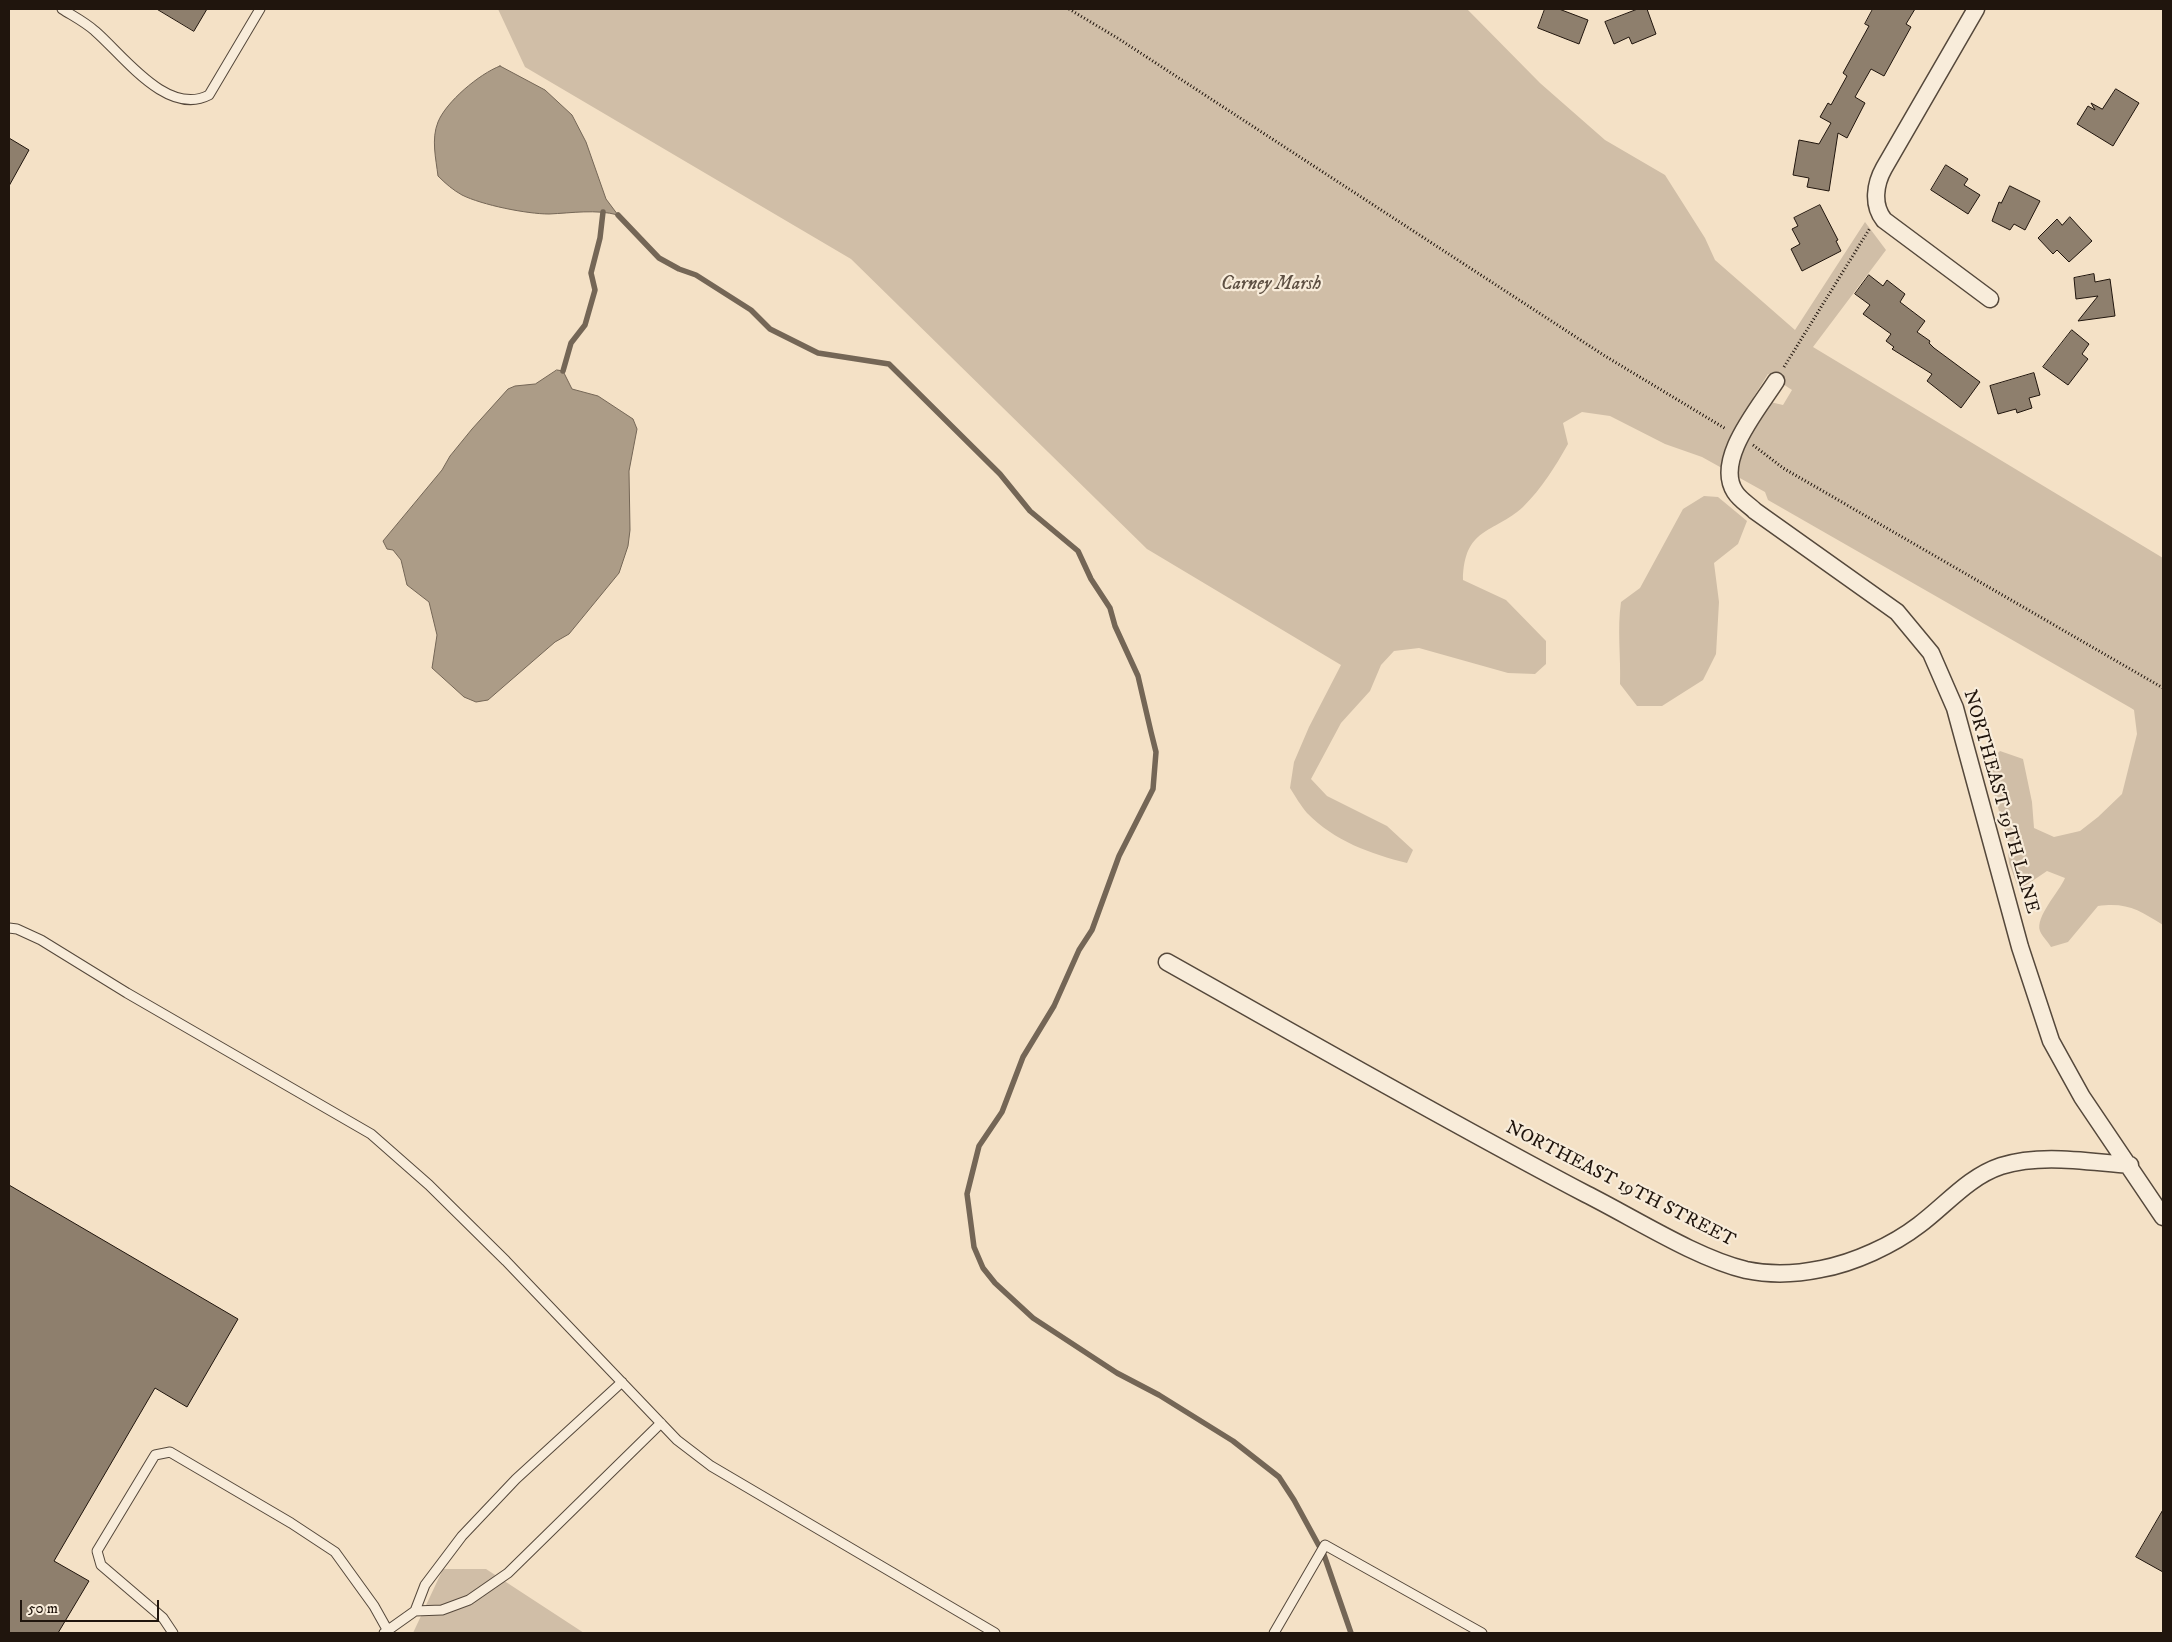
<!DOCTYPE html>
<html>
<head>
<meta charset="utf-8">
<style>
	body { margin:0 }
	#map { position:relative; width:2172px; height:1642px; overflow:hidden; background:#f4e1c6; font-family:"IM FELL DW Pica",serif }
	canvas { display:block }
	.frame { position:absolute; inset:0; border:10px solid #20150d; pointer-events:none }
	.scale { position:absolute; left:20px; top:1600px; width:139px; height:22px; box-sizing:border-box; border:2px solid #20150d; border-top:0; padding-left:6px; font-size:15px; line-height:18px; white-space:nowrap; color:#20150d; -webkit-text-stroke:4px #f8ecda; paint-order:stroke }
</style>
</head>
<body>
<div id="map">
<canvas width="2172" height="1642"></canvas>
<div class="frame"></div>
<div class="scale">50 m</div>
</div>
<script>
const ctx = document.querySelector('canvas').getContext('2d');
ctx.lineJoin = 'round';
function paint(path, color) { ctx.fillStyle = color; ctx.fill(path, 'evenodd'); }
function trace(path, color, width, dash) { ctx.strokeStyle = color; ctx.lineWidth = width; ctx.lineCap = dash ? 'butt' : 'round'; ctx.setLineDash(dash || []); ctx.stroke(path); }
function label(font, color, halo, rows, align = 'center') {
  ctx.font = font + ' "IM FELL DW Pica",serif'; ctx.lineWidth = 4.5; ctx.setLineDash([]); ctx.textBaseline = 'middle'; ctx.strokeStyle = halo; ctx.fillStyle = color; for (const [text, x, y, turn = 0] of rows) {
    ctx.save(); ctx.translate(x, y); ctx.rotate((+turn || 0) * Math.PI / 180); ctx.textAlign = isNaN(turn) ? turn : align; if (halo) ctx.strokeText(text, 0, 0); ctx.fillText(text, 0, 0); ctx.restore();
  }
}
const green = new Path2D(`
	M498 9H1467L1540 83 1605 140 1665 175 1705 238 1715 260 1795 330 1865 222 1886 250 1813 347 2163 558V925C2139 910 2127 902 2098 906L2068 942 2051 947C2048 942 2042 936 2040 931 2035 917 2059 892 2065 878L2047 871 2019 890 2009 863 2007 840 1986 764 2000 751 2023 759 2032 802 2034 828 2054 837 2080 831 2098 817 2122 794 2137 734 2134 710 2131 708 1768 500 1765 492 1702 457 1665 444 1610 416 1582 412 1563 423 1568 444C1555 467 1542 488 1523 507 1493 534 1464 527 1463 580L1506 600 1546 641V664L1535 674 1508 673 1419 648 1394 651 1381 665 1370 691 1341 723 1311 779 1327 796 1387 826 1413 850 1407 863C1371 854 1334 841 1307 813 1301 806 1295 796 1290 788L1294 762 1309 727 1341 665 1147 549 851 259 525 67ZM1768 374 1792 390 1783 405 1753 398Z
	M1704 496 1718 497 1747 521 1738 544 1714 563 1719 602 1716 654 1703 680 1662 706H1637L1620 684C1621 657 1617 629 1621 602L1640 588 1683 509Z
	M443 1569H486L584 1633H413Z`);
const water = new Path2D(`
	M500 66 545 90 572 115 586 142 606 199 618 215C596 209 572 213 549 214 527 214 482 205 462 195 453 190 446 184 438 176 436 159 431 139 438 122 446 102 479 74 500 66Z
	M557 370 563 371 572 389 598 396 633 419 637 429 629 471 630 530 628 546 619 573 569 634 555 642 488 700 476 702 464 697 432 668 437 635 429 602 407 585 401 560 393 550 387 549 383 541 442 470 450 456 472 429 508 389 515 386 535 384Z`);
const stream = new Path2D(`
	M618 215 659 258 679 269 696 275 751 310 770 329 818 353 889 364 1000 474 1030 511 1078 551 1091 579 1110 608 1115 626 1138 676 1151 732 1156 752 1153 789 1119 856 1092 930 1079 950 1054 1006 1023 1057 1002 1112 979 1146 967 1194 974 1247 983 1268 995 1283 1033 1318 1117 1373 1159 1395 1233 1441 1279 1477 1294 1500 1324 1555 1351 1633
	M563 371 571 343 585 325 595 290 591 273 600 238 603 212`);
const building = new Path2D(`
	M157 9H207L194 31Z
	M1545 9H1559L1588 20 1579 44 1538 28Z
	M1638 9H1647L1656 34 1632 44 1629 37 1614 44 1605 22Z
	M1873 9H1915L1906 24 1911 27 1884 76 1871 69 1855 97 1865 103 1847 138 1838 133 1829 191 1807 187 1809 178 1793 175 1799 140 1819 144 1831 123 1820 117 1828 103 1831 105 1847 76 1843 73 1869 26 1865 24Z
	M2116 89 2139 103 2113 146 2077 124 2088 106 2095 110 2091 103 2102 109Z
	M9 138 29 150 9 186Z
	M1946 165 1968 179 1964 185 1980 195 1968 214 1931 190Z
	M2010 186 2040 201 2025 230 2014 224 2010 230 1992 221 1999 202 2001 203Z
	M1820 205 1838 240 1836 241 1841 251 1802 271 1791 249 1800 244 1792 229 1798 226 1794 218Z
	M2070 217 2092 241 2069 262 2057 250 2053 254 2038 238 2057 219 2062 225Z
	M2094 274 2095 282 2110 279 2115 316 2078 321 2098 296 2076 299 2074 278Z
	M1869 275 1883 286 1887 280 1905 294 1900 302 1925 321 1917 332 1930 341 1929 343 1934 348 1980 382 1961 408 1927 381 1932 374 1892 349 1894 347 1886 341 1891 334 1863 314 1870 305 1855 294Z
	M2072 330 2089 344 2082 354 2088 359 2068 385 2043 367Z
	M2034 373 2040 395 2029 398 2032 408 2017 413 2016 409 1998 414 1990 386Z
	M9 1185 238 1319 187 1407 155 1388 54 1561 89 1581 58 1633H9Z
	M2163 1510V1572L2136 1557Z`);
const path = new Path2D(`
	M1069 9 1119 39 1605 356 1726 429
	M1784 367 1870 228
	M1753 445 1783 468 2163 688`);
const service = new Path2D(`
	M62 9C73 16 85 22 95 31 123 55 167 117 209 95L260 9
	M9 928 17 929 41 940 127 993 371 1134 429 1185 506 1261 677 1440 711 1466 995 1633
	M622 1382 516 1479 462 1536 425 1585 415 1611 442 1610 469 1600 508 1573 661 1423
	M173 1633 163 1618 101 1565 97 1551 155 1455 170 1452 291 1523 335 1552 374 1606 388 1631
	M384 1633 415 1611
	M1274 1633 1325 1545 1482 1633`);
const minor = new Path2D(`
	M1976 9 1884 168C1875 184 1872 205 1884 220L1990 299
	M1776 381C1759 408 1714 460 1735 492 1740 500 1749 505 1755 511L1897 612 1931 653 1955 708 2020 947 2051 1041 2082 1097 2163 1217
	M1167 962C1306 1040 1445 1120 1586 1194 1634 1218 1696 1258 1746 1270 1770 1275 1797 1274 1821 1269 1854 1263 1893 1245 1919 1225 1946 1205 1968 1177 2001 1166 2042 1153 2088 1162 2130 1165`);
const parkNames = [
	["Carney Marsh",1271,285]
];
const streetNames = [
	["NORTHEAST 19TH LANE",2000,802,74],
	["NORTHEAST 19TH STREET",1620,1185,27]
];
paint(green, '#d0bea7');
paint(water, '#ac9c87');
trace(water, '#746656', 1);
trace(stream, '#746656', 5.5);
paint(building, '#8e7f6d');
trace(building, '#20150d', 1);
trace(service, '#55483b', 11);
trace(minor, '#55483b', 19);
trace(path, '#20150d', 3, [1, 2.5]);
trace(service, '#f8ecda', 9);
trace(minor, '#f8ecda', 16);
label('italic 19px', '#5e5043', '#f8ecda', parkNames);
label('19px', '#20150d', '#f8ecda', streetNames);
</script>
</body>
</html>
